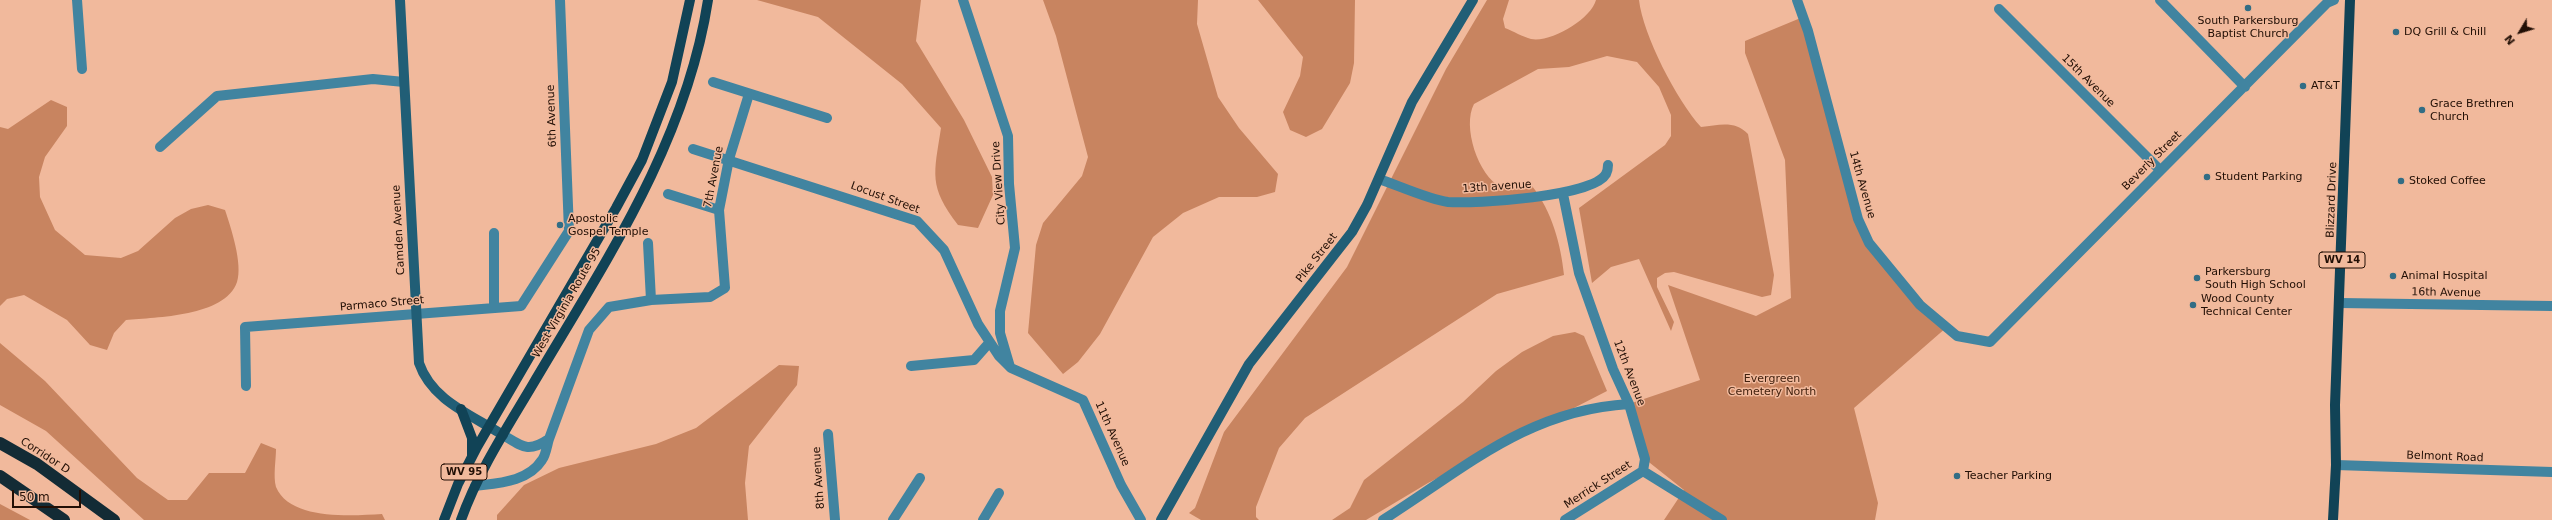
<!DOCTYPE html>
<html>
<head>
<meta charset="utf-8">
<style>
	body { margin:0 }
	#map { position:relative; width:2552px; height:520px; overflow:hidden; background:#f1b99c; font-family:"DejaVu Sans",sans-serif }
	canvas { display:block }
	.north { position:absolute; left:2500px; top:12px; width:40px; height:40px; -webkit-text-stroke:3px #f1b99c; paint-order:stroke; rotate:232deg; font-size:11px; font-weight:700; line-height:16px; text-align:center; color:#220f05 }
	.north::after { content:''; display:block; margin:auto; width:14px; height:18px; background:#220f05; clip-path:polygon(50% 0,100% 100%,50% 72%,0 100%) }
	.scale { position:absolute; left:12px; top:490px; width:69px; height:18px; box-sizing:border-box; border:2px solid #220f05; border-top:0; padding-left:5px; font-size:12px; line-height:14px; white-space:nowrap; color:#220f05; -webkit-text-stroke:3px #f1b99c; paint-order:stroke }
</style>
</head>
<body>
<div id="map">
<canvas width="2552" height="520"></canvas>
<div class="north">N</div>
<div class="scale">50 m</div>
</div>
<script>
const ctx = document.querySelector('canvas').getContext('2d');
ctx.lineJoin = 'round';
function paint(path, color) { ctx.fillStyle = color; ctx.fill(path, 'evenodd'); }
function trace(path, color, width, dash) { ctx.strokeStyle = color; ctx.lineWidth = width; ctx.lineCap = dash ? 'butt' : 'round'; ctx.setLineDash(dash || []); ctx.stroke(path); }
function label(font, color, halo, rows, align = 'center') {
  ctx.font = font + ' "DejaVu Sans",sans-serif'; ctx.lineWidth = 3; ctx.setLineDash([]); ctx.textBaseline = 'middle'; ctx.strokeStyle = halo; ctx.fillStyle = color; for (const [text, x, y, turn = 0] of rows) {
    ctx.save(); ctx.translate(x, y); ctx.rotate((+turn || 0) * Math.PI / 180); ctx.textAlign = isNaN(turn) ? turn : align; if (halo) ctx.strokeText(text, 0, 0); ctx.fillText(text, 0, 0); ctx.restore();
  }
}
const green = new Path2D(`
	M757 0H921L916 41 964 120 992 177 993 195 978 228 958 225C928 186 934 174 941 128L902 84 818 17Z
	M1043 0H1198L1197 24 1218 97 1239 128 1278 174 1275 192 1257 197H1219L1183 213 1153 237 1100 334 1078 362 1063 374 1028 333 1036 245 1043 223 1082 176 1088 157 1056 36Z
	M1258 0H1355L1354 63 1350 83 1322 129 1306 137 1290 130 1283 112 1300 76 1303 57Z
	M1487 0H1509L1503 19 1505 28C1513 31 1523 37 1531 39 1551 43 1591 19 1596 0H1639C1643 35 1677 101 1701 127 1719 125 1735 120 1748 134L1774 275 1771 295 1762 297 1674 272 1665 273 1657 278V287L1674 322 1671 331 1639 259 1611 267 1592 283 1579 208 1665 145 1671 136V115L1659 87 1637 62 1607 56 1569 67 1538 69 1474 104C1462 126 1478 176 1501 187 1509 190 1524 187 1532 186 1552 211 1561 245 1564 275L1497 294 1305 418 1279 448 1256 507V517L1259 520H1201L1189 513 1195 508 1224 432 1347 267 1446 69Z
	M1803 17 1869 243 1947 327 1854 408 1878 503 1875 520H1664L1684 490 1645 459 1629 404 1700 380 1668 285 1756 316 1791 298 1785 160 1745 53V41Z
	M51 100 67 107V126L45 157 39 177 40 197 55 230 85 255 121 258 138 251 175 218 191 209 208 205 225 210C231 228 243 264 237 282 225 317 156 317 126 320L114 333 107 350 90 345 67 320 24 295 7 299 0 306V127L8 129Z
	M1575 332 1584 336 1607 391 1428 483 1366 520H1332L1350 508 1364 480 1463 402 1496 371 1522 352 1553 336Z
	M0 343 45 381 137 478 168 500H187L209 473H245L261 443 276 449C276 460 273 476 276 487 290 520 349 516 382 514L385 520H144L46 431 0 405Z
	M779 365 799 366 797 385 749 446 745 483 748 520H497V515L524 485 559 468 656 444 696 428Z
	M0 504 30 520H0Z`);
const street = new Path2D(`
	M77 0 82 69
	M963 0 1008 136 1009 184 1015 248 1000 311V333L1010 367
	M1797 0 1808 31 1858 219 1869 243 1920 305 1957 336 1990 342 2327 3 2334 0
	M2160 0 2245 87
	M1999 9 2160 170
	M713 82 827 118
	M160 147 217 96 373 79 404 82
	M693 149 917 221 944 250 978 324 999 356 1011 368 1083 400 1121 485 1141 520
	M1379 179C1397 185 1430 200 1448 202 1475 204 1593 197 1606 174 1607 172 1608 168 1608 165
	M668 194 719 210
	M1563 194 1579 273 1613 369 1629 404 1645 459 1643 471 1722 520
	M648 243 651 300
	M2340 303 2552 306
	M494 308V233
	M911 366 974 360 989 343
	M246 386 245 327 521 306 569 231 560 0
	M828 434 835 520
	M503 435C523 447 528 453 549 439L589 330 609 307 651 300 710 297 725 288 719 210 729 159 749 94
	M2336 465 2552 472
	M475 486C498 483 528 482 542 460 546 455 547 445 549 439
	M893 520 920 478
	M983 520 999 493
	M1383 520C1464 469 1527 410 1629 404
	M1565 520 1643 471`);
const secondary = new Path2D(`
	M400 0 419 363C432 401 472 415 503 435
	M1161 520 1249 364 1352 232 1367 205 1412 102 1473 0`);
const primary = new Path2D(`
	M461 409 472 438V455
	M444 520 458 484 477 447 616 208 642 160 672 82 690 0
	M461 520C478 472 507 428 533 384 605 262 686 143 708 0
	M2333 520 2336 465 2335 405 2350 0`);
const highway = new Path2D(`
	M0 443 37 464 114 520
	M0 476 64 520`);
const markers = [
	[2248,8,4,"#326d85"],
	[2396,32,4,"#326d85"],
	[2303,86,4,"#326d85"],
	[2422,110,4,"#326d85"],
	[2207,177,4,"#326d85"],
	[2401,181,4,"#326d85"],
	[560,225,4,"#326d85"],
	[2393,276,4,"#326d85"],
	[2197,278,4,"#326d85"],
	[2193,305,4,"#326d85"],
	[1957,476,4,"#326d85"]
];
const shields = [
	[2342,260,46],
	[464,472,46]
];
const shieldNames = [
	["WV 14",2342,260],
	["WV 95",464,472]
];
const poiNames = [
	["South Parkersburg",2248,21,"center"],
	["Baptist Church",2248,34,"center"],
	["DQ Grill & Chill",2404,32],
	["AT&T",2311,86],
	["Grace Brethren",2430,104],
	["Church",2430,117],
	["Student Parking",2215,177],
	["Stoked Coffee",2409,181],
	["Apostolic",568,219],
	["Gospel Temple",568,232],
	["Parkersburg",2205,272],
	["South High School",2205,285],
	["Animal Hospital",2401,276],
	["Wood County",2201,299],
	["Technical Center",2201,312],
	["Teacher Parking",1965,476]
];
const streetNames = [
	["15th Avenue",2088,81,45],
	["6th Avenue",552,116,-92],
	["Beverly Street",2152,161,-45],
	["7th Avenue",714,177,-79],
	["City View Drive",999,183,-94],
	["14th Avenue",1862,185,74],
	["13th avenue",1497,187,-4],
	["Locust Street",885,198,20],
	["Blizzard Drive",2332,200,-88],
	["Camden Avenue",399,230,-93],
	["Pike Street",1317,258,-52],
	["16th Avenue",2446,293,1],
	["West Virginia Route 95",567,303,-60],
	["Parmaco Street",382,304,-5],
	["12th Avenue",1629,373,69],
	["11th Avenue",1112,434,66],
	["Corridor D",45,456,33],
	["Belmont Road",2445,457,2],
	["8th Avenue",819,478,-94],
	["Merrick Street",1598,485,-33]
];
const parkNames = [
	["Evergreen",1772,379],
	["Cemetery North",1772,392]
];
paint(green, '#c88460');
trace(street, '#4184a0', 10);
trace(secondary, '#215e76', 10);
trace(primary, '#114356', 10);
trace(highway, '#132b35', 12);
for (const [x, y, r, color] of markers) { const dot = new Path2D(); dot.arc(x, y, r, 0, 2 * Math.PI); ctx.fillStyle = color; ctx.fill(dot); trace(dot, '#f1b99c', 1.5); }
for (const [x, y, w] of shields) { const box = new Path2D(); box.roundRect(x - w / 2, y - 8, w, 16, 3); ctx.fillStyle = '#f1b99c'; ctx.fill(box); trace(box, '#220f05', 1); }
label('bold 10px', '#220f05', null, shieldNames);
label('11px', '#220f05', '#f1b99c', poiNames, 'left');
label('11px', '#220f05', '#f1b99c', streetNames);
label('11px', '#42210e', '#f1b99c', parkNames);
</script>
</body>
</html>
